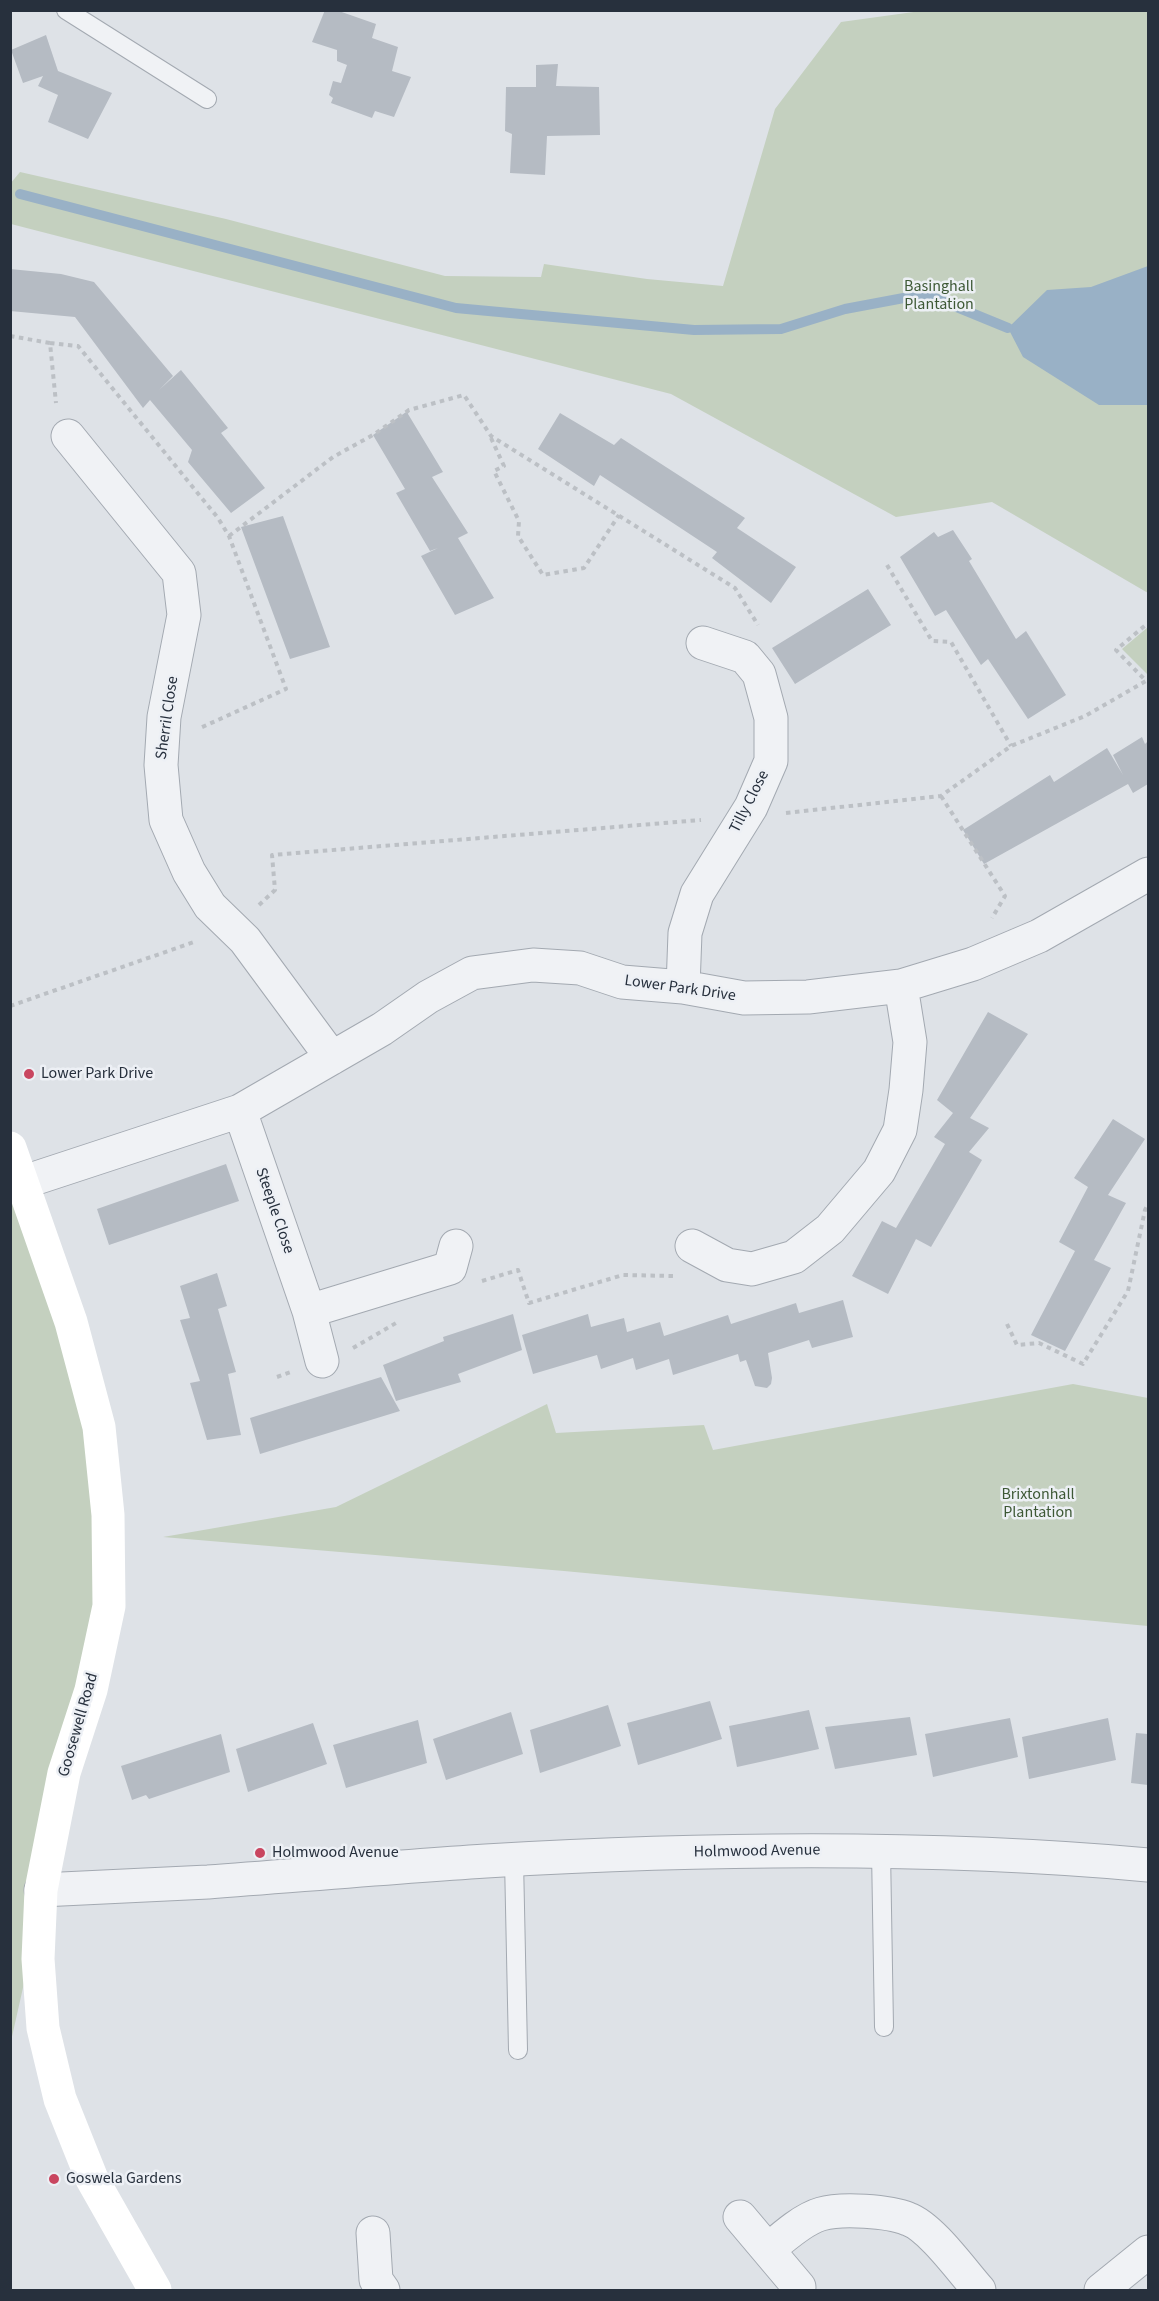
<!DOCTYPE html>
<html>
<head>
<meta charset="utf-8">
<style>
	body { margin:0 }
	#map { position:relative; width:1159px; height:2301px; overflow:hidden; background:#dee2e7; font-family:"Source Sans 3",sans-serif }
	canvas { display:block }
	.frame { position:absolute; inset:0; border:12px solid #27303d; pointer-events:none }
</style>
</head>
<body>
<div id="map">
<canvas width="1159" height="2301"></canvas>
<div class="frame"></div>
</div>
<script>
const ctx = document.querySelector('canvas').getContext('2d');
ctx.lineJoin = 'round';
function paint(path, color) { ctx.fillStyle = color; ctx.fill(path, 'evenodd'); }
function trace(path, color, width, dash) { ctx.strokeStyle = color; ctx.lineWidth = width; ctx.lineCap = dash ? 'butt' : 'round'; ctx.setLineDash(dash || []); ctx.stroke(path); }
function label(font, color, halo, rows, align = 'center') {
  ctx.font = font + ' "Source Sans 3",sans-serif'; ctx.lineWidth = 5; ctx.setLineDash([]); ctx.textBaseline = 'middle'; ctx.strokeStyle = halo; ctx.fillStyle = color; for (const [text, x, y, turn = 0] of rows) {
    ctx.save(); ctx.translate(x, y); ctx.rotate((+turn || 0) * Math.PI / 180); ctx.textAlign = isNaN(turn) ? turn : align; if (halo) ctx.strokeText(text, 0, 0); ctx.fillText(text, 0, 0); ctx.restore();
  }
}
const green = new Path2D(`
	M928 10 1148 11V593L992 502 896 517 671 394 11 224 10 184 20 172 226 219 445 276 541 277 544 264 647 279 723 286 775 109 841 22Z
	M1148 627V675L1122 649Z
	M11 1133 82 1366 109 1606 11 2041Z
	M1073 1384 1148 1398V1626L564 1571 163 1537 336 1507 547 1404 556 1433 704 1425 713 1450Z`);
const water = new Path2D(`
	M1148 266V405H1099L1023 357 1008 328 1047 290 1091 287Z`);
const stream = new Path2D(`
	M20 194 456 308 694 330 781 329 845 309 925 294 1008 328`);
const building = new Path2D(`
	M325 10H336L376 24 372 38 398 47 392 71 411 77 394 117 375 111 372 118 331 103 333 98 329 95 333 81 341 83 347 65 337 61V50L312 42Z
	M46 35 58 71 112 93 88 139 48 122 58 95 38 86 43 76 23 83 11 50Z
	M558 64 556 86 599 87 600 135 547 136 545 175 510 173 512 134 505 131 506 87H536V65Z
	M10 269 61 274 94 282 173 376 159 390 181 370 228 428 221 433 265 488 231 513 188 462 192 450 150 400 143 408 75 317 10 311Z
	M409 410 408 414 443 472 432 477 468 533 458 538 494 598 455 615 421 556 438 548 430 551 396 493 405 489 373 435Z
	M560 413 614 445 621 438 745 518 737 528 796 567 771 603 712 558 717 552 600 475 594 486 538 449Z
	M283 516 330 647 290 659 241 527Z
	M953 530 972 559 969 561 1016 639 1026 631 1066 695 1028 719 988 659 981 665 946 610 935 616 900 557 934 532 938 537Z
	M868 589 891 625 795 684 772 648Z
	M1142 737 1145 744 1148 741V784L1133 793 1128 784 984 864 963 830 1050 775 1054 782 1107 748 1123 775 1113 755Z
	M988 1012 1028 1034 970 1118 989 1128 969 1152 982 1160 931 1247 916 1239 888 1294 852 1276 882 1221 896 1228 945 1144 934 1137 953 1113 937 1100Z
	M1113 1119 1145 1139 1108 1195 1126 1203 1094 1260 1111 1268 1065 1351 1031 1335 1075 1251 1059 1242 1088 1187 1074 1178Z
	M226 1164 239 1201 109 1245 97 1209Z
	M217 1273 227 1306 218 1309 236 1372 228 1374 241 1435 207 1440 190 1383 200 1381 180 1320 190 1318 180 1286Z
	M843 1300 853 1337 812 1348 809 1340 768 1353 772 1378 771 1384 767 1388 755 1386 746 1360 740 1362 738 1354 673 1375 669 1359 636 1370 633 1358 601 1369 597 1355 533 1374 522 1335 588 1314 591 1327 624 1318 627 1332 660 1322 664 1336 728 1315 731 1324 796 1303 799 1313Z
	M513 1314 522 1350 458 1374 461 1382 396 1401 383 1365 444 1341 443 1337Z
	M381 1377 400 1411 260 1454 250 1418Z
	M710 1701 722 1739 638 1765 627 1723Z
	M608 1705 621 1746 540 1773 530 1730Z
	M809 1710 819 1749 737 1767 729 1726Z
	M511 1712 523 1754 446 1780 433 1739Z
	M910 1717 917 1755 835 1769 825 1727Z
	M1010 1718 1018 1757 933 1777 925 1734Z
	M1108 1718 1116 1760 1029 1779 1022 1737Z
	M418 1720 427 1763 346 1788 333 1745Z
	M313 1723 327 1764 248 1792 236 1749Z
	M1136 1733 1148 1734V1785L1131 1783Z
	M221 1734 230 1772 149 1799 146 1795 132 1800 121 1766Z`);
const path = new Path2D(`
	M10 336 50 343 56 403
	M50 343 78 346 218 518 229 536 286 689 198 729
	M491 438 504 466 494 471 519 521 518 536 543 575 584 568 619 515
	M229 536 333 457 373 435 409 410 464 395 491 436 735 588 758 625
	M887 565 932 641 951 642 1011 746
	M941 796 1005 896 992 918
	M786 813 941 796 1011 746 1085 716 1146 681 1116 650 1148 623
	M259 905 275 890 272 855 701 820
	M10 1006 197 941
	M482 1281 518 1270 529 1303 623 1275 673 1276
	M1007 1324 1017 1345 1039 1343 1083 1364 1128 1291 1145 1210 1148 1204
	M353 1348 396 1323
	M277 1377 291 1372`);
const lane = new Path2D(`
	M66 10 207 99
	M881 1851 884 2027
	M514 1860 518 2050`);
const street = new Path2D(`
	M68 436 179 573 184 615 164 717 161 765 166 820 189 872 210 906 245 940 332 1058
	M683 987 685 933 697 894 751 807 771 761V718L759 674 745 657 703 643
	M240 1111 309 1311 322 1361
	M21 1183 240 1111 382 1029 428 997 472 973 533 965 580 968 622 982 683 987 744 998 808 997 901 986 973 964 1039 936 1148 874
	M692 1246 727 1265 752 1269 794 1257 830 1229 879 1171 900 1130 906 1090 910 1042 901 986
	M309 1311 450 1268 456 1246
	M41 1890C97 1887 153 1885 208 1882 301 1875 394 1867 486 1861 706 1848 929 1845 1148 1865
	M740 2217 799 2287
	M373 2233 376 2280 383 2290
	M768 2250C782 2238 803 2219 821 2214 841 2208 889 2211 908 2219 931 2227 962 2271 979 2290
	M1101 2290 1148 2252`);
const secondary = new Path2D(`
	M10 1148 71 1322 99 1427 108 1515 109 1606 91 1690 64 1773 41 1890 38 1959 43 2028 60 2099 92 2179 155 2290`);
const markers = [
	[29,1074,6,"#c94660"],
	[260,1853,6,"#c94660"],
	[54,2179,6,"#c94660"]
];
const parkNames = [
	["Basinghall",939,287],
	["Plantation",939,305],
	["Brixtonhall",1038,1495],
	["Plantation",1038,1513]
];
const streetNames = [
	["Sherril Close",168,718,-82],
	["Tilly Close",750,802,-63],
	["Lower Park Drive",680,989,8],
	["Steeple Close",274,1211,71],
	["Goosewell Road",79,1725,-74],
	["Holmwood Avenue",757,1852,-1]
];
const poiNames = [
	["Lower Park Drive",41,1074],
	["Holmwood Avenue",272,1853],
	["Goswela Gardens",66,2179]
];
paint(green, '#c4d0bf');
paint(water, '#99b1c6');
trace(stream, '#99b1c6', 10);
paint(building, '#b5bbc3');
trace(lane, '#a3a9b1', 20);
trace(street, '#a3a9b1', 35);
trace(path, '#bcc0c5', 4, [4.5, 4.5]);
trace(lane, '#f0f2f5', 18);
trace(street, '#f0f2f5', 33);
trace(secondary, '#fff', 33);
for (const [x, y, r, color] of markers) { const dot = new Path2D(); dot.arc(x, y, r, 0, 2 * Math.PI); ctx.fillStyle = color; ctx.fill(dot); trace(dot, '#edf0f5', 2); }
label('16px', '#3d5835', '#edf0f5', parkNames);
label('16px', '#27303d', '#edf0f5', streetNames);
label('16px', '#27303d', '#edf0f5', poiNames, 'left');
</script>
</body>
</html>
